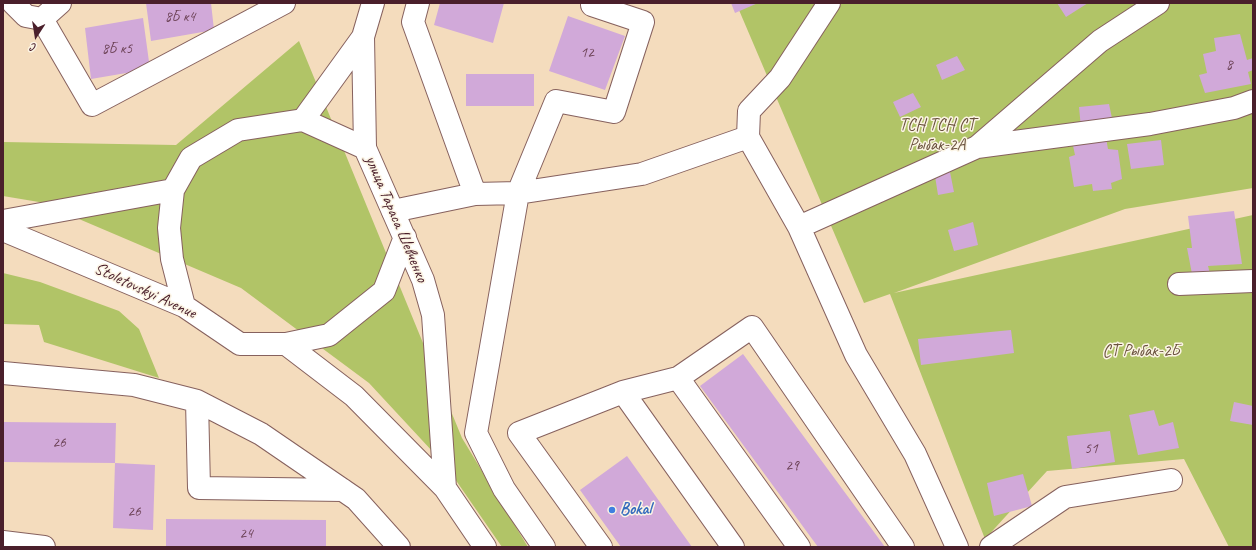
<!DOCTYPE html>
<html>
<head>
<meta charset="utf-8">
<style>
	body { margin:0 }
	#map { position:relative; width:1256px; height:550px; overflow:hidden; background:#f4dcbd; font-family:Caveat,sans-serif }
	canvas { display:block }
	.frame { position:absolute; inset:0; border:4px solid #4a1f2b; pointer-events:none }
	.north { position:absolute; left:16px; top:16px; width:40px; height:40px; -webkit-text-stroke:3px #fcf5e5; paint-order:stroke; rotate:192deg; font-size:11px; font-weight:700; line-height:16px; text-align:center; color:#4a1f2b }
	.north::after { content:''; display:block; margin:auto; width:14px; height:18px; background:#4a1f2b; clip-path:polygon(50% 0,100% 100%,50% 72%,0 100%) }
</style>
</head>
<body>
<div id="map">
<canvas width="1256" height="550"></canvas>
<div class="frame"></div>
<div class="north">С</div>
</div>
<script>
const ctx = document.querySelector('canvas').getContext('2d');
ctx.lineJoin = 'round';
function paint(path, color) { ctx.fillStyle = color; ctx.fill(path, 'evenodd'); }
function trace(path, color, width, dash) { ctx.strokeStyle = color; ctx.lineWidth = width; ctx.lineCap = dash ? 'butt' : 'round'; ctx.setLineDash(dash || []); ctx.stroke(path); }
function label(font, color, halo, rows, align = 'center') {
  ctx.font = font + ' Caveat,sans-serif'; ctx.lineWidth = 3; ctx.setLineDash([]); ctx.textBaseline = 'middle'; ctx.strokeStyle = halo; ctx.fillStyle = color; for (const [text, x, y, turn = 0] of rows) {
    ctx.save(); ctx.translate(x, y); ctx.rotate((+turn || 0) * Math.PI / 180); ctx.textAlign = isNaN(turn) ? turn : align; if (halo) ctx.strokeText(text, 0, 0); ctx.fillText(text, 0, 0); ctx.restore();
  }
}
const green = new Path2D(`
	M736 3H1253V188L1125 209 894 293 1253 215V547H1229L1184 459 1047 471 985 539 890 294 864 303Z
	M299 41 462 438 528 547H502L446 466 369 383 241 288 39 202 3 196V142L176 145Z
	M3 273 40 282 119 311 139 329 159 378 44 342 39 325 3 324Z`);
const building = new Path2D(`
	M146 3H211L214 30 151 41Z
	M440 3H504L493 43 434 25Z
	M731 3H758L735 13Z
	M1057 3H1088L1066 17Z
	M568 16 625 36 605 90 549 71Z
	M143 18 150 69 91 79 85 28Z
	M1240 34 1247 60 1253 58V70L1248 72 1251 84 1205 93 1199 75 1207 73 1203 54 1216 51 1214 38Z
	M957 56 965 70 942 80 936 65Z
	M466 74H534V106H466Z
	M913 93 921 107 900 117 893 102Z
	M1109 104 1113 123 1081 128 1079 107Z
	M1106 138 1108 149 1118 150 1122 179 1111 183 1112 189 1093 191 1092 184 1074 187 1069 157 1075 155 1072 141Z
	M1161 140 1164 165 1131 169 1127 144Z
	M950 172 954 192 938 195 935 176Z
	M1234 211 1242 264 1208 266 1210 274H1192L1187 248H1192L1188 216Z
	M973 222 978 245 954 251 948 230Z
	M1011 330 1014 353 921 365 918 339Z
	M743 354 885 547H818L700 386Z
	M1234 402 1253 406V425L1230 421Z
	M1154 410 1159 426 1173 422 1179 448 1138 455 1129 415Z
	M3 422 116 423 115 463 3 462Z
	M1110 431 1115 462 1072 469 1067 436Z
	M627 456 692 547H621L580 490Z
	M115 463 155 465 153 530 113 528Z
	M1023 474 1032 506 994 516 987 483Z
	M166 519 326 520V547H166Z`);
const minor = new Path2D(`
	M13 3 26 16 42 19 60 3
	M829 3 780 78 749 111 748 137 799 227 856 355 915 454 957 547
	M42 19 92 105 284 3
	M303 120 363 37
	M977 147 1150 124 1234 108 1253 101
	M365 148 363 37 373 3
	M475 194 518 193 642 174 748 137
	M393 211 475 194 413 22 418 3
	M799 227 977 147 1100 41 1158 3
	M1179 284 1253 281
	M3 373 134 385 197 401 261 434 356 499 399 547
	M623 392 678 378
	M197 401 199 488 343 490
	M3 542 44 547
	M544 547 504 489 476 433 518 193 556 101 614 112 643 22 592 5
	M601 547 519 433 623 392 733 547
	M799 547 678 378 752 327 903 547
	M991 547 1065 497 1171 480`);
const major = new Path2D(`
	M173 190 169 228 172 259 184 306
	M3 221 173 190 191 158 238 130 303 120 365 148 423 280 433 315 445 488
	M3 230 184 306 240 344H286L329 335 384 291 405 237
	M286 344 354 396 445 488 485 547`);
const markers = [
	[612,510,4,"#3f7fe0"]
];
const numberNames = [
	["8Б к4",180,17],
	["8Б к5",117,49],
	["12",587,53],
	["8",1229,65],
	["26",59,443],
	["51",1091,449],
	["29",792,466],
	["26",134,512],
	["24",246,534]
];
const parkNames = [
	["ТСН ТСН СТ",937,126],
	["Рыбак-2А",937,146],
	["СТ Рыбак-2Б",1141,352]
];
const streetNames = [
	["улица Тараса Шевченко",396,219,67],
	["Stoletovskyi Avenue",145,291,25]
];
const shopNames = [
	["Bokal",620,510]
];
paint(green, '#b1c467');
paint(building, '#d1a9d9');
trace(minor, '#86615e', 24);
trace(major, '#86615e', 24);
trace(minor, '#fff', 22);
trace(major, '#fff', 22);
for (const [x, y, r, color] of markers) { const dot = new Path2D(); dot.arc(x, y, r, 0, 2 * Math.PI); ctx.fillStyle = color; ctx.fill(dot); trace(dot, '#fcf5e5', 1.5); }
label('15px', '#6c4256', null, numberNames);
label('17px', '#69513d', '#fcf5e5', parkNames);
label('17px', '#4a1f2b', '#fcf5e5', streetNames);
label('bold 17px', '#366cbe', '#fcf5e5', shopNames, 'left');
</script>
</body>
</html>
